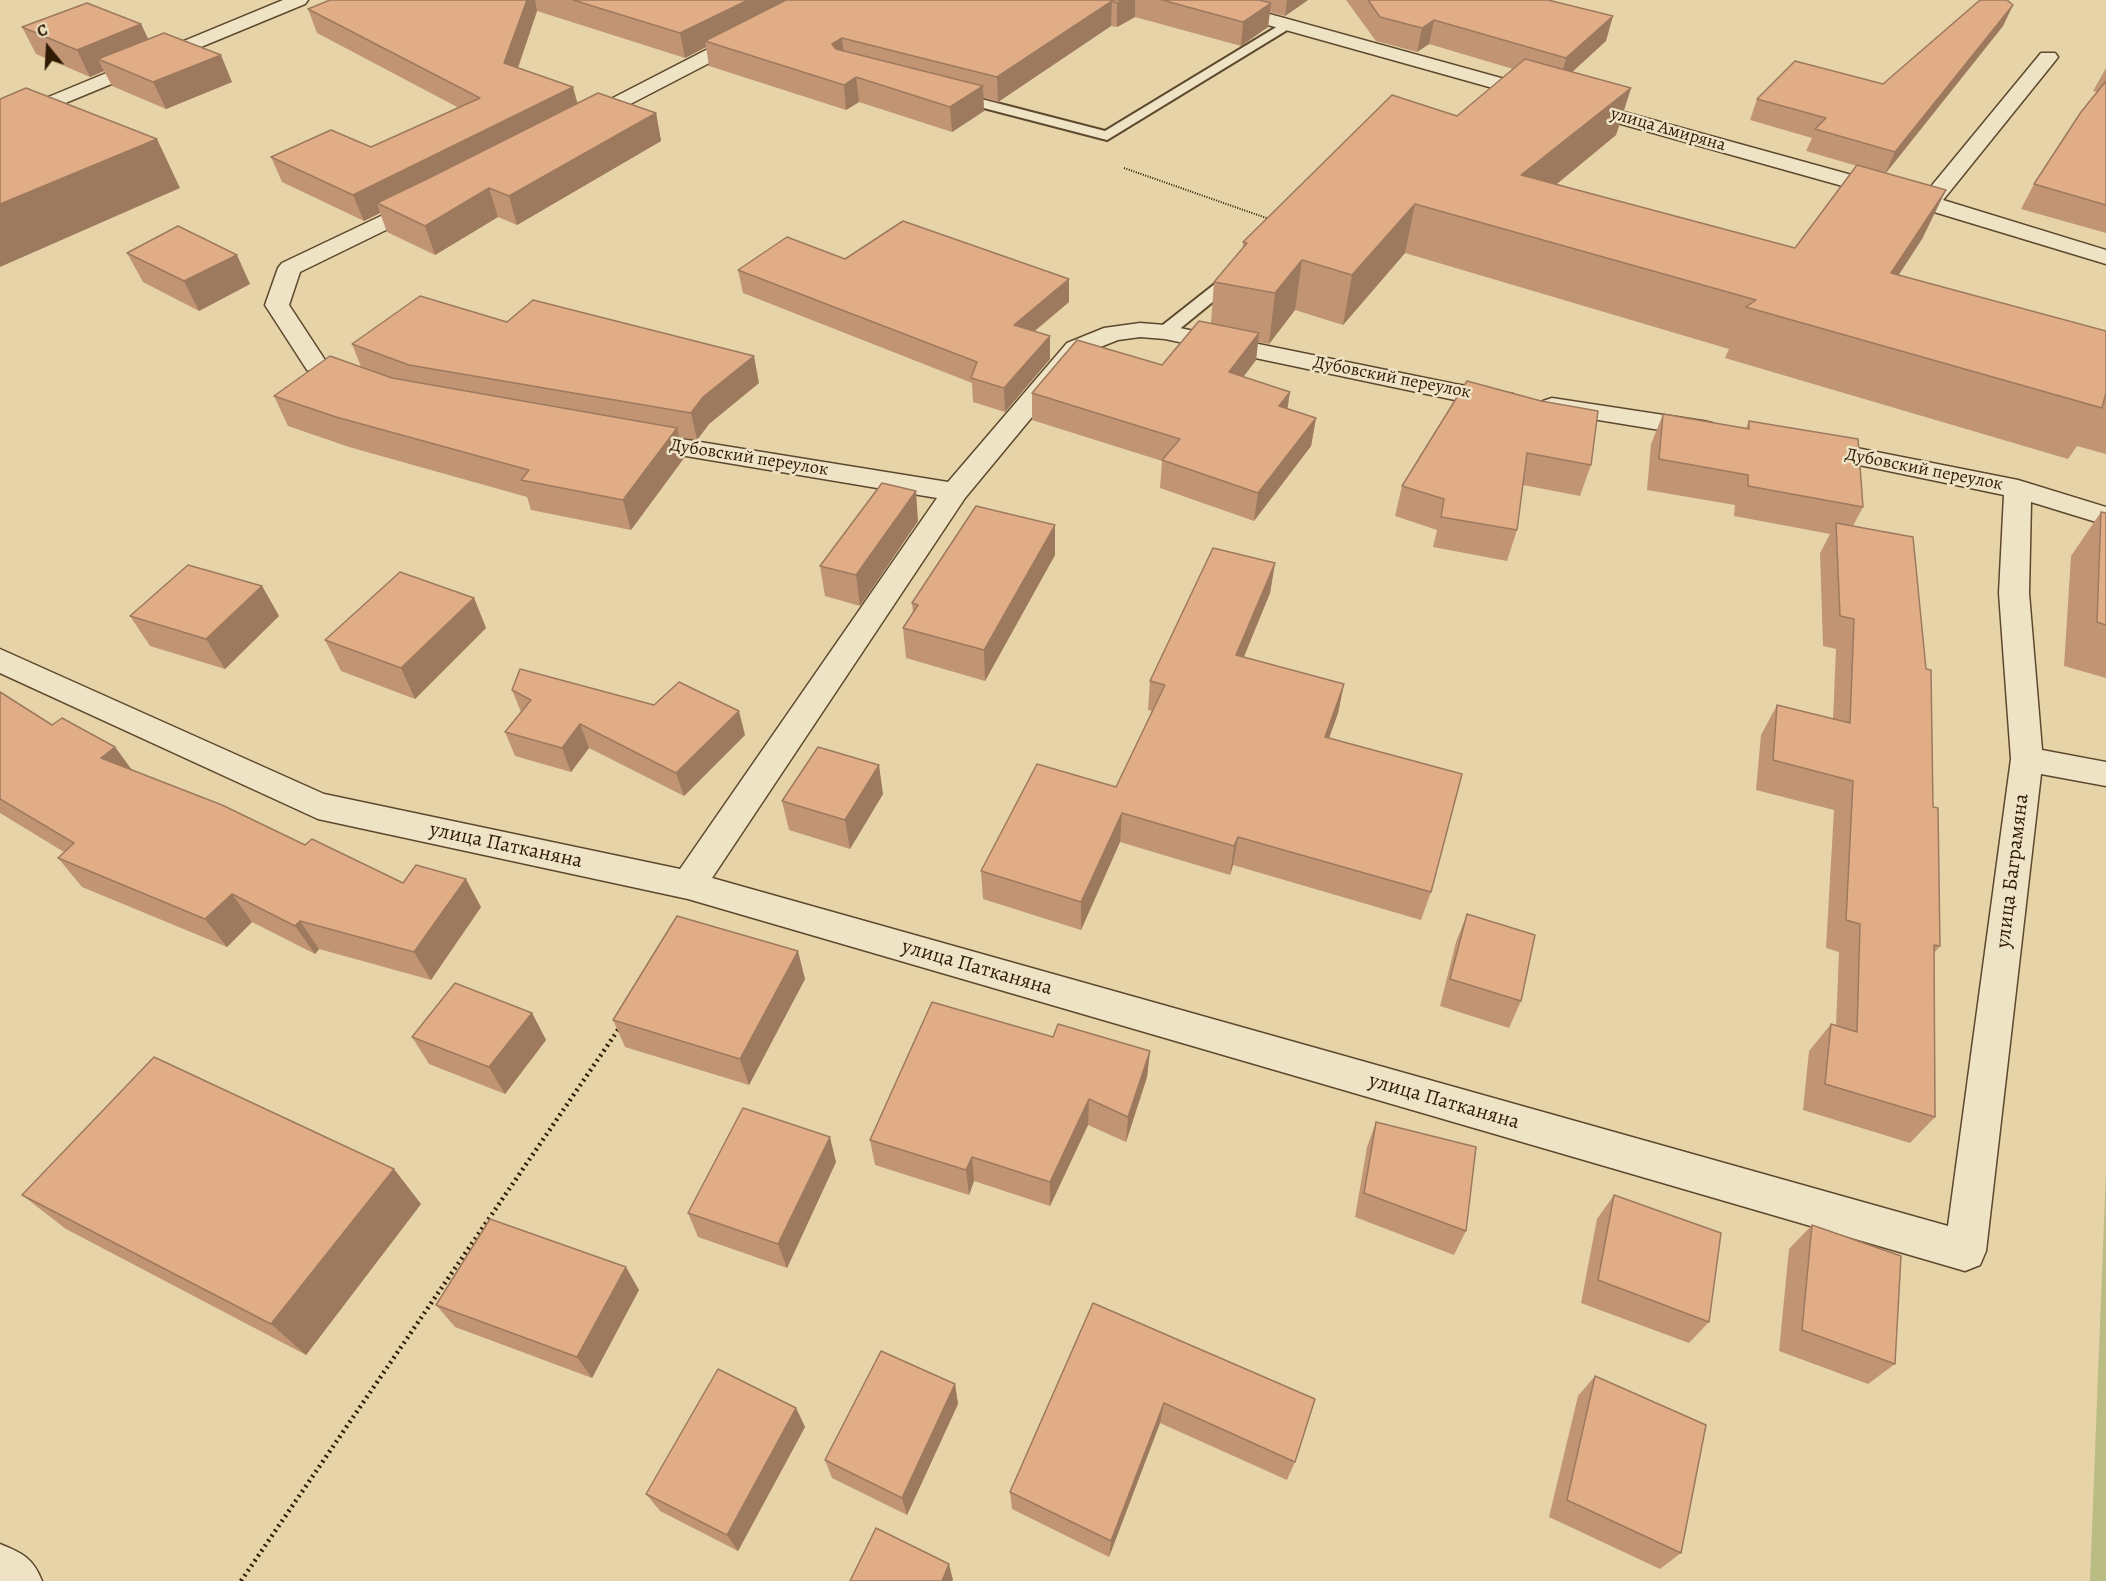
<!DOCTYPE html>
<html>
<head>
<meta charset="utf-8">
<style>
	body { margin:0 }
	#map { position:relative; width:2106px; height:1581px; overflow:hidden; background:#e6d4a8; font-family:Alegreya,serif }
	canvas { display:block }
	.north { position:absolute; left:18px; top:18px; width:60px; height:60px; -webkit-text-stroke:4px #efe3c6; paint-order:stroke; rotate:342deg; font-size:16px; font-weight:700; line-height:24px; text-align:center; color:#2f1a04 }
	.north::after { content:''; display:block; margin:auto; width:21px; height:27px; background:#2f1a04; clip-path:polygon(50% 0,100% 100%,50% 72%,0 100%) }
</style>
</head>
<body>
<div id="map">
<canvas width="2106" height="1581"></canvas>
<div class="north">С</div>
</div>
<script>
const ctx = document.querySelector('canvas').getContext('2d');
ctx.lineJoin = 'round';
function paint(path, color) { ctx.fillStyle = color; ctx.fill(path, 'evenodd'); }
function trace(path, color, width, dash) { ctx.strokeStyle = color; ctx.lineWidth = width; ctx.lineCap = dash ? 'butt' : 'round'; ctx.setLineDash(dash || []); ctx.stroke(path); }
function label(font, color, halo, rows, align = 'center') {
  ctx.font = font + ' Alegreya,serif'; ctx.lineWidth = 5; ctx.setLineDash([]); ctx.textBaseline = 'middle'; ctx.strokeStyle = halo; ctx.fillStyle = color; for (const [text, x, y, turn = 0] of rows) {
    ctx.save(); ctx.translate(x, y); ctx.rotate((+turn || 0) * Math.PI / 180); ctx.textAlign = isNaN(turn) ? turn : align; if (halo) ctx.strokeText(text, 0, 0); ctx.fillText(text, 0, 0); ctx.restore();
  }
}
const green = new Path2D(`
	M2106 1170V1581H2090Z`);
const pathFar2 = new Path2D(`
	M1124 168 1272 220`);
const pathFar1 = new Path2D(`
	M617 1031 620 1027`);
const path = new Path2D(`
	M241 1581 618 1030`);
const lane = new Path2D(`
	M1288 20 1294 24 1292 27 1107 140 949 99 947 96 954 92 1105 131Z
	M1236 270 1242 272 1244 275 1242 278 1171 336H1159L1157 332 1159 328 1230 272Z`);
const street = new Path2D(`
	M283 0H308L305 4 0 130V117Z
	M803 0H826L823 4 588 126H574L571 122 574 118Z
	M1190 0H1219L1924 195 2041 53H2055L2058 57 2055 61 1943 200 2106 250V264L1921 208 1193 4Z
	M423 196 431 198 434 203 431 208 300 272 289 305 325 360 369 376 373 381 369 386 360 389 307 370 265 305 278 268 282 263Z
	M1140 323 1165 325 1455 384 1513 394 1517 399 1513 404 1504 407 1455 400 1165 339 1140 337 1118 340 1085 353 965 498 712 878 1948 1226 2011 759 1999 593 2004 495 1816 456 1807 454 1803 448 1807 442 1816 440 2018 480 2106 507V525L2031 502 2029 593 2042 750 2106 762V786L2041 774 1986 1251 1980 1265 1965 1271 688 899 318 819 0 673V649L324 794 680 869 937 498 638 448 629 446 625 440 629 434 638 432 948 482 1067 343 1104 328Z
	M1552 398 1703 421 1712 423 1716 429 1712 435 1703 437 1543 411 1539 406 1543 401Z
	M0 1544C22 1553 33 1558 42 1581H0Z`);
const wall = new Path2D(`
	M330 0H1308L1285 16 1270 12 1268 27 1241 46 1135 17 1117 27 1111 26 998 102 983 98 984 111 952 132 859 102 846 110 709 66 706 47 685 58 537 11 518 68 577 103 656 113 661 141 517 225 498 217 435 255 387 232 380 213 364 221 282 182 271 157 371 147 459 108 317 33 308 9Z
	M1346 0H1548L1606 41 1572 72 1631 88 1616 135 1557 184 1795 248 1857 166 1806 151 1812 138 1750 120 1757 99 1883 84 2013 5 2003 26 1886 173 1946 190 1922 239 1898 275 2106 331V454L2077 446 2068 459 1725 358 1729 349 1405 253 1343 325 1295 310 1269 344 1258 342 1256 360 1243 377 1288 409 1316 418 1311 446 1254 521 1160 488 1162 461 1032 420V393L1162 365 1211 323 1214 282 1243 248V242L1457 116 1513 69 1429 44 1417 52 1376 41Z
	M141 24 148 39 232 82 166 109 112 86 104 71 90 77 36 54 22 27Z
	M2106 68V233L2021 209 2034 184 2097 92 2093 91Z
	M127 253 250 284 199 311 143 282Z
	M845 259 1069 302 1035 331 1050 359 1005 412 973 402 972 383 743 293 738 270Z
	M507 322 759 383 709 424 697 440 679 437 684 458 631 530 531 510 527 497 349 447 288 426 274 396 361 367 352 344Z
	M1467 381 1591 465 1580 496 1523 485 1517 530 1507 561 1433 547 1437 530 1395 516 1402 486Z
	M1663 414 1746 428 1749 421 1863 507 1853 526 1933 807 1940 946 1934 953 1935 1117 1910 1143 1803 1110 1809 1051 1831 1024 1836 1026 1839 952 1826 948 1834 810 1756 790 1761 735 1777 705 1833 719 1836 649 1823 646 1820 553 1830 534 1734 516 1735 505 1647 490 1651 444Z
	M2101 512 2106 513V678L2064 666 2071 556Z
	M918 521 860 606 825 596 820 566Z
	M1055 525V555L985 681 906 658 903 628 913 613 912 603Z
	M1275 563 1270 593 1244 657 1344 684 1338 713 1329 738 1431 892 1421 920 1233 865 1230 875 1120 842 1081 930 983 899 981 871 1116 787 1152 711 1148 710 1150 681Z
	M262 586 279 616 225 669 150 646 130 616Z
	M474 598 486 628 415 699 341 671 325 640Z
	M512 690 654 705 745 735 684 796 589 748 571 772 515 756 505 732 521 712Z
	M0 692 52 725 115 747 132 770 305 845 403 883 481 907 431 980 319 949 315 954 252 922 227 947 82 887 58 858 64 852 0 813Z
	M883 794 850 849 789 830 782 801Z
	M1467 914 1521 1001 1509 1028 1440 1006 1456 942Z
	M805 979 749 1085 625 1047 613 1020Z
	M532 1013 546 1040 505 1094 429 1064 412 1037Z
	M1053 1037 1150 1051 1147 1077 1126 1142 1088 1125 1050 1206 974 1181 969 1195 875 1165 870 1140Z
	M1376 1122 1466 1231 1454 1255 1355 1217 1367 1147Z
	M836 1162 787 1268 698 1237 688 1213Z
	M22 1195 421 1204 306 1355 66 1229Z
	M1614 1195 1709 1322 1689 1343 1581 1303 1597 1219Z
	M1812 1225 1895 1364 1868 1384 1779 1351 1789 1249Z
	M639 1290 592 1378 455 1327 436 1305Z
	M1093 1303 1295 1462 1287 1480 1160 1423 1109 1557 1012 1509 1010 1492Z
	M1595 1376 1681 1553 1660 1569 1549 1517 1578 1396Z
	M955 1384 958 1404 907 1515 832 1478 825 1460Z
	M796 1408 805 1427 738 1551 660 1511 646 1494Z`);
const shadedWall = new Path2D(`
	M527 0H535L537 11 511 88 504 63Z
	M748 0H799L705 41 706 47 685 58 680 33Z
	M1123 0H1135V17L1117 27V3Z
	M1287 0H1308L1285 16Z
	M1112 1 1111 26 998 102 997 77Z
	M1271 3 1268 27 1241 46 1243 22Z
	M2013 5 2003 26 1885 174 1895 152Z
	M1613 16 1606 41 1560 83 1566 58Z
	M1434 20 1429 44 1417 52 1422 28Z
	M141 24 154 51 98 59 104 71 90 77 77 50Z
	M842 38 845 63 832 44Z
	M221 55 232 82 166 109 153 82Z
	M856 77 859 102 846 110 844 85Z
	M983 86 984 111 952 132 950 107Z
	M573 87 580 112 377 203 380 213 364 221 353 195Z
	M1631 88 1616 135 1509 223 1521 175Z
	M656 113 661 141 517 225 509 196Z
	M157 139 180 188 0 267V204Z
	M489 188 498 217 435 255 425 226Z
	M1946 190 1922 239 1867 324 1891 273Z
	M1415 204 1405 253 1343 325 1352 275Z
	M237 255 250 284 199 311 184 281Z
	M1302 260 1295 310 1269 344 1275 293Z
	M1069 279V302L1014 348V325Z
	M1259 333 1256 360 1226 400 1229 372Z
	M1050 336V359L1005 412 1004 388Z
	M754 356 759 383 709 424 697 440 691 413 703 397Z
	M1290 392 1286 419 1279 406Z
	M1316 418 1311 446 1254 521 1258 493Z
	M677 428 684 458 631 530 623 500Z
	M916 491 918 521 860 606 856 575Z
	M1055 525V555L985 681 984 650Z
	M1275 563 1270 593 1232 685 1236 655Z
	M262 586 279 616 225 669 206 639Z
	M474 598 486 628 415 699 401 668Z
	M1344 684 1338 713 1319 766 1325 737Z
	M739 711 745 735 684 796 676 773Z
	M580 724 589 748 571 772 562 748Z
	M115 747 137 777 101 758Z
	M879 765 883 794 850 849 845 820Z
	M1122 813 1120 842 1081 930V902Z
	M1238 837 1233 865 1230 875 1234 846Z
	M466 879 481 907 431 980 414 952Z
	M232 894 252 922 227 947 205 919Z
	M300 921 319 949 315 954 295 926Z
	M798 951 805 979 749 1085 740 1059Z
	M532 1013 546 1040 505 1094 489 1067Z
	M1150 1051 1147 1077 1126 1142 1128 1117Z
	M1089 1099 1088 1125 1050 1206V1182Z
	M830 1137 836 1162 787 1268 778 1244Z
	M972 1157 974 1181 969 1195 966 1170Z
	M394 1169 421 1204 306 1355 271 1324Z
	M626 1267 639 1290 592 1378 577 1357Z
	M955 1384 958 1404 907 1515 902 1498Z
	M1164 1403 1160 1423 1109 1557 1111 1541Z
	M796 1408 805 1427 738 1551 727 1535Z
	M949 1564 953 1580 952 1581H942Z`);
const building = new Path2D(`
	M330 0H527L504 63 573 87 353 195 271 157 331 130 371 147 480 98 308 9Z
	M573 0H748L680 33Z
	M786 0H1123L1117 3 1112 1 997 77 842 38 832 44 836 49 983 86 950 107 856 77 844 85 705 41Z
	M1162 0H1259L1271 3 1243 22Z
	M1368 0H1548L1613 16 1566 58 1434 20 1422 28 1380 17Z
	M1980 0H2007L2013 5 1895 152 1815 129 1826 118 1757 99 1795 61 1883 84Z
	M87 3 141 24 77 50 22 27Z
	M164 33 221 55 153 82 98 59Z
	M1525 59 1631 88 1521 175 1795 248 1857 165 1946 190 1891 273 2106 331V393L2102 408 1746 307 1756 300 1415 204 1352 275 1302 260 1275 293 1214 282 1247 243 1243 242 1392 95 1457 116Z
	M2106 81V205L2034 184 2081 112Z
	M26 88 157 139 0 204V99Z
	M598 93 656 113 509 196 489 188 425 226 377 203 429 178Z
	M903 221 1069 279 1014 325 1050 336 1004 388 971 378 977 362 738 270 787 237 845 259Z
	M178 226 237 255 184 281 127 253Z
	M420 296 507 322 533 300 754 356 703 397 691 413 409 365 352 344Z
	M1199 321 1259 333 1229 372 1290 392 1279 406 1316 418 1258 493 1162 460 1180 439 1032 393 1077 340 1162 365Z
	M330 356 392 378 677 428 623 500 521 480 529 470 336 417 274 396Z
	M1467 381 1541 401 1598 411 1591 465 1527 453 1517 530 1441 517 1444 499 1402 486Z
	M1663 414 1749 429V421L1858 439 1863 507 1748 486V475L1659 459Z
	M882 483 916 491 856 575 820 566Z
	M976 506 1055 525 984 650 903 628 918 605 912 603Z
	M2101 512 2106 513V625L2097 622Z
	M1836 523 1913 537 1926 669 1931 670 1933 807 1938 808 1940 946 1934 945 1935 1117 1825 1084 1831 1024 1857 1032 1860 924 1846 920 1853 781 1773 760 1777 705 1850 723 1854 619 1840 616Z
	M1213 548 1275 563 1236 655 1344 684 1325 737 1462 774 1431 892 1238 837 1234 846 1122 813 1081 902 981 871 1037 764 1116 787 1165 685 1150 681Z
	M188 565 262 586 206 639 130 616Z
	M400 572 474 598 401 668 325 640Z
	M520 669 654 705 679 682 739 711 676 773 580 724 562 748 505 732 531 700 512 690Z
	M0 692 52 725 62 718 115 747 101 758 222 805 305 845 312 839 403 883 416 865 466 879 414 952 300 921 295 926 232 894 205 919 58 858 74 843 0 799Z
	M818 747 879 765 845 820 782 801Z
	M1467 914 1535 935 1521 1001 1450 979Z
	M677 916 798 951 740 1059 613 1020Z
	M455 983 532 1013 489 1067 412 1037Z
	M932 1002 1053 1037 1058 1024 1150 1051 1128 1117 1089 1099 1050 1182 972 1157 966 1170 870 1140Z
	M154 1057 394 1169 271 1324 22 1195Z
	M743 1108 830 1137 778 1244 688 1213Z
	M1376 1122 1476 1147 1466 1231 1364 1193Z
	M1614 1195 1721 1233 1709 1322 1598 1280Z
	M490 1219 626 1267 577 1357 436 1305Z
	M1812 1225 1901 1256 1895 1364 1802 1330Z
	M1093 1303 1315 1399 1295 1462 1164 1403 1111 1541 1010 1492Z
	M881 1351 955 1384 902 1498 825 1460Z
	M718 1369 796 1408 727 1535 646 1494Z
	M1595 1376 1706 1425 1681 1553 1567 1500Z
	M876 1528 949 1564 942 1581H850Z`);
const farStreetnames = [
	["улица Амиряна",1668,130,16],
	["Дубовский переулок",1392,378,11],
	["Дубовский переулок",749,458,9],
	["Дубовский переулок",1924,470,11]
];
const streetNames = [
	["улица Патканяна",506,846,12],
	["улица Баграмяна",2013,871,-83],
	["улица Патканяна",977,968,16],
	["улица Патканяна",1444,1102,16]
];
paint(green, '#bbbb84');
trace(lane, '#5d482d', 4);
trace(street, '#5d482d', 3);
trace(pathFar2, '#2f1a04', 2, [1, 1.5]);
trace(pathFar1, '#2f1a04', 4, [1.5, 3]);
trace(path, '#2f1a04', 4.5, [2, 4]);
paint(lane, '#efe3c6');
paint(street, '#efe3c6');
paint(wall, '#c19574');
paint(shadedWall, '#9d795e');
paint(building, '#e0ad87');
trace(building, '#9d795e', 1.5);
label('18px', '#2f1a04', '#efe3c6', farStreetnames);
label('21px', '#2f1a04', '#efe3c6', streetNames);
</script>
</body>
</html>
